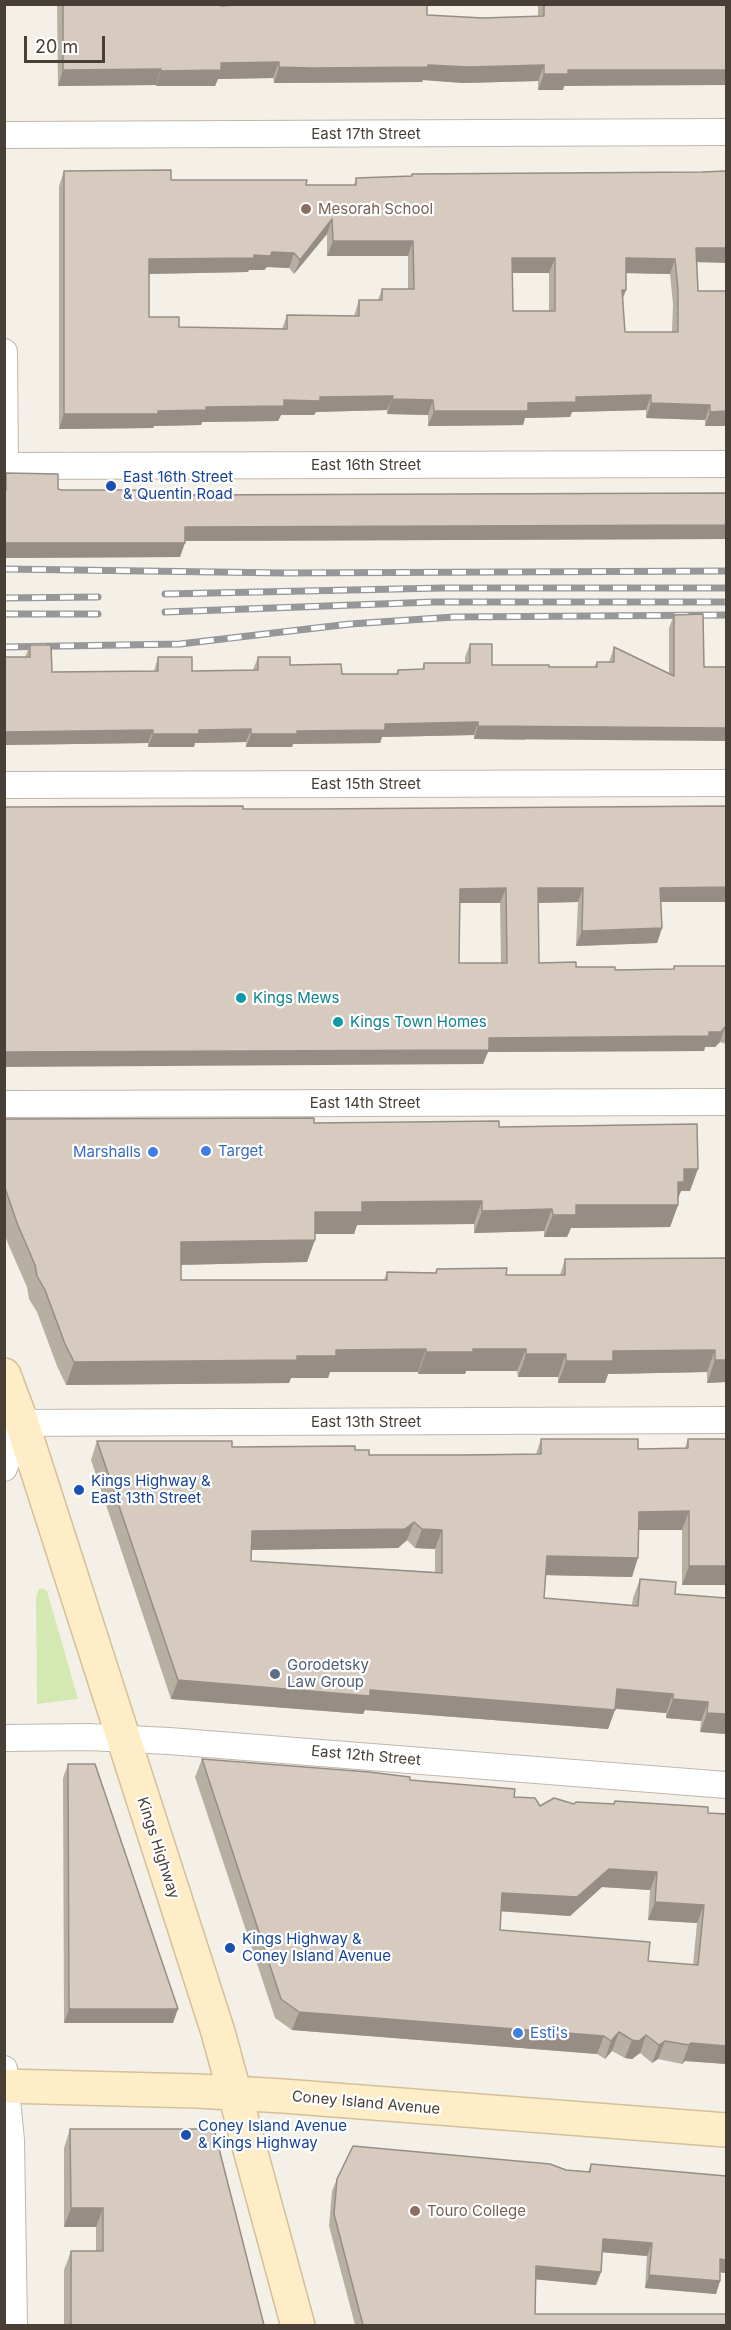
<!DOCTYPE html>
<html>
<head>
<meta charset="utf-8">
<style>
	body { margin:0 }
	#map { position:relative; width:731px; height:2330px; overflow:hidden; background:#f4f0e8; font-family:Inter,sans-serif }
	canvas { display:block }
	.frame { position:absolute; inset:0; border:6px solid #484037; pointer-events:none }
	.scale { position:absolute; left:24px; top:36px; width:81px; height:27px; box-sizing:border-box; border:3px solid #484037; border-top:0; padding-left:8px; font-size:18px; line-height:21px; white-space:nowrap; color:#484037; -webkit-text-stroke:4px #fff; paint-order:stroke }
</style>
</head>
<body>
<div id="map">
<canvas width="731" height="2330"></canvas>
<div class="frame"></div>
<div class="scale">20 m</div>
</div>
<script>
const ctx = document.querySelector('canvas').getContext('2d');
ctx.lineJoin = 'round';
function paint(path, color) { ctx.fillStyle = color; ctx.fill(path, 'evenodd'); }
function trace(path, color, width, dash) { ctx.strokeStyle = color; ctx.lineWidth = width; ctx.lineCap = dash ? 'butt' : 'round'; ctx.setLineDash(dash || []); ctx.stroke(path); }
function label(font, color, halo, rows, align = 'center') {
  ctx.font = font + ' Inter,sans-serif'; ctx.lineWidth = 4.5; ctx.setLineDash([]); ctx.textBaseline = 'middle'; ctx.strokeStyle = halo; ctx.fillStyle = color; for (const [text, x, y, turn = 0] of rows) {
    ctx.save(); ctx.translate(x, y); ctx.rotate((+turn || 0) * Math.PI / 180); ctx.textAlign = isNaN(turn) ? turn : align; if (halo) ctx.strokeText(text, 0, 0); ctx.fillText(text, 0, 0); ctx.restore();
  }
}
const green = new Path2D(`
	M42 1588 47 1591 78 1699 37 1704 36 1597 39 1589Z`);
const street = new Path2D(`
	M4 135 726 132
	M4 352 5 466
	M4 466 726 464
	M4 785 726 783
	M4 1104 726 1102
	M4 1423 726 1420
	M4 1468 22 1423
	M4 1738 88 1737 169 1741 726 1785
	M4 2069 11 2140 14 2326`);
const secondary = new Path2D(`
	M4 1375 22 1423 218 2032 298 2326
	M4 2086 197 2091 283 2096 726 2130`);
const rail = new Path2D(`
	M4 569 284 573 726 571
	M165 594 443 588H726
	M4 598 98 597
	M165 612 434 602H726
	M4 614H98
	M4 647 180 644 350 624 454 617 726 615`);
const wall = new Path2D(`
	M57 4H221V6L483 18 538 16V4H726L564 86 563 90H538V81L463 83 423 80 422 82 305 83H274L273 78 218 79 215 86H156V85L58 86Z
	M64 171 171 180 306 185H354L356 178 411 176 412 174 697 262 698 291 726 426H705V420L646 418V410L572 412 570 417 525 418 523 425 428 426V415L387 414V410L316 412 314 415H281L278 421 202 422 201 425 154 426 153 428 59 429V186ZM327 234V256H408V289H382L378 300H359L354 316 287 315 282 329 179 327 149 317V274L248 272 249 270H264L267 267 289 268 294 274ZM512 273H549V311H513ZM626 273 670 274 673 304 672 332H625L623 298 626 290Z
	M6 473 61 490 185 495 726 493V539L185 541 180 557 4 558V477Z
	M674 615 704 667 524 740 474 739V735L382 737 380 743 293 744 292 747H246V742L195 743 194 747H148V743L4 745V657H25L30 645 52 672 154 671 158 657 192 671 253 670 258 657 290 665 342 674H396L398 670 422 669 424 663H465V657L470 644 492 665 549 667H594L597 662H609L614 647 669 674V628Z
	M726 806V902H661L662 928 657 943 576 946 578 902 538 903 539 963 615 970H673L674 966H726V1044L720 1042 715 1047H705L704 1051 488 1052 483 1064 243 809H313ZM459 903H500L501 963H459Z
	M4 1119 499 1127 690 1191H681L678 1197V1205L670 1227 571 1228 567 1237H544V1231L474 1233V1224L357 1225 354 1234H315L307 1262 181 1265V1280H384L387 1272 435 1273 437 1269 506 1275H560L565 1259 726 1258V1382L707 1383V1372L608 1374 605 1383H558V1377H518L517 1371H466L465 1374H418V1372H330L328 1378H291L289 1383 66 1385 57 1366 37 1312 29 1299 27 1287 9 1246 4 1233Z
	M541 1439 638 1449 685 1448 688 1439H726V1585H682V1530H639L632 1577 546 1575 544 1598 632 1605 633 1598 640 1579 675 1594 726 1734 700 1732 701 1721 666 1718V1713L615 1709 608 1729 365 1710 363 1714 171 1699 91 1460 97 1441 232 1447 355 1450 369 1455 536 1454ZM407 1540 415 1548 435 1549V1572L251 1561 252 1550 398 1548Z
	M202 1759 410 1780 514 1797 540 1806 574 1804H613L615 1801 708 1813 726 1814V2064L685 2061 682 2064 658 2059 652 2063 640 2053 632 2059 625 2058 612 2051 605 2059 597 2054 292 2030 275 2018 195 1777ZM602 1887 650 1890 648 1920 697 1923 693 1965 648 1961 500 1930 501 1911 570 1916Z
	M68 1764 173 2023H64L63 1778Z
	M70 2129 264 2325H64V2270L71 2251H96V2227H64V2148Z
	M591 2164 726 2176V2273L720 2272V2281L716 2294 645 2288 647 2256 602 2252 601 2272 596 2285 536 2279 535 2314 726 2325H355L329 2226 332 2191 337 2179 566 2170 588 2172Z`);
const shadedWall = new Path2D(`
	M279 62 273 78 218 79 215 86H156L161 71 221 63Z
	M428 65H544L538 81 463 83 423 80 422 82 274 83 279 67Z
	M161 69 156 85 58 86 63 70Z
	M568 70H726V85L564 86 563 90H538L544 74Z
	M332 219 327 234 294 274 300 260Z
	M333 241H413L408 256H327Z
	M696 248H726V263L691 262Z
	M272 252 294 253 289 268 267 267 264 270H249L248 272 144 274 149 259 254 255Z
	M512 258H555L549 273H507Z
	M626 258 675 259 670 274 621 273Z
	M622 290H626L620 304Z
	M651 395 646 410 572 412 570 417 525 418 523 425 428 426 434 411 528 403 576 397Z
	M393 396 387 410 316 412 314 415H281L278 421 202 422 201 425 154 426 153 428 59 429 64 414 158 411 320 397Z
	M392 399 433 400 428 415 387 414Z
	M651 403 710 405 705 420 646 418Z
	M726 411V426H705L710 412Z
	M726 525V539L179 541 185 527Z
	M4 543H185L180 557 4 558Z
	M478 722 474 735 382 737 380 743 293 744 292 747H246L251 734 385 724Z
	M478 726 726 728V741L474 739Z
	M251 729 246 742 195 743 194 747H148L153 734 199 730Z
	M153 730 148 743 4 745V732Z
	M726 887V902H655L660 888Z
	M506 888 500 903H454L460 889Z
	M538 888H583L578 902 533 903Z
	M662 928 657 943 576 946 582 931Z
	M725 1027 720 1042 715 1047H705L704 1051 488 1052 483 1064 4 1067V1052L489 1038 709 1032Z
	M684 1169H698L690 1191H681L676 1204H670Z
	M482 1201 474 1224 357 1225 354 1234H306L315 1212 362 1202Z
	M576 1205H678L670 1227 571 1228 567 1237H544L553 1215Z
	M552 1209 544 1231 474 1233 482 1211Z
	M315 1240 307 1262 173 1265 181 1242Z
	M426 1349 418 1372H330L328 1378H291L289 1383 66 1385 74 1362 297 1356 336 1350Z
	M473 1349H526L517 1371H466L465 1374H418L426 1352Z
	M715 1350 707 1372 608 1374 605 1383H558L566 1361 613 1351Z
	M526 1354H566L558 1377H518Z
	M715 1360H726V1382L707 1383Z
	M689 1511 682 1530H632L639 1512Z
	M414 1522 407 1540 398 1548 245 1550 252 1531Z
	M422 1529 442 1530 435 1549 415 1548Z
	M547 1556 638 1558 632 1577 540 1575Z
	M689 1566H726V1585H682Z
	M178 1680 370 1690 615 1710 608 1729 365 1710 363 1714 171 1699Z
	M617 1689 673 1694 666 1713 610 1708Z
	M673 1699 708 1702 701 1721 666 1718Z
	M707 1713 726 1714V1734L700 1732Z
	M609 1869 657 1872 650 1890 602 1887 570 1916 496 1911 502 1893Z
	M655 1902 704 1905 697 1923 648 1920Z
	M69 2009H178L173 2023H64Z
	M299 2012 604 2036 597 2054 292 2030Z
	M619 2032 612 2051 605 2059 611 2041Z
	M646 2035 640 2053 632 2059 625 2058 632 2040Z
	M665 2041 658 2059 652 2063 659 2045Z
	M691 2043 726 2046V2064L685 2061 682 2064 689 2045Z
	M71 2208H103L96 2227H64Z
	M603 2239 652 2243 647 2256 599 2252Z
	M720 2259 726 2260V2273L715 2272Z
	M536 2266 601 2272 596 2285 531 2279Z
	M649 2275 720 2281 716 2294 645 2288Z`);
const building = new Path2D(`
	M63 4H221V6L249 4H427V15L483 18 544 16V4H726V70H568V74H544V65L469 67 428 65V67L311 68 279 67V62L221 63V70L161 71V69L63 70Z
	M171 170V180H307L306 185H356V178L412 176V174L702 172 726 171V248H696L698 291H726V411L710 412V405L651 403V395L576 397V402L528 403V411H434L433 400 392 399 393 396 320 397V401L284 400V406L206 407V410L158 411V414H64V171ZM332 219 333 241H413L414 289H382V300H359V316L287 315V329L179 327V317H149V259L254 258V255L270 256 272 252 294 253 300 260ZM512 258H555V311H513ZM626 258 675 259 678 290V332H625L622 290H626Z
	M6 473 58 474V489L61 490H184L185 495 726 493V525L185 527V543H4V490H6Z
	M703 614 704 667H726V728L478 726V722L385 724V730L297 731V734H251V729L199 730V734H153V730L4 732V657H30V645H51L52 672 158 671V657H192V671L258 670V657H290V665L341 664 342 674H398V670L424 669V663H470V644H492V665H549V667H597V662H614V647L674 676V615Z
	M243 806V809H313L726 806V887L660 888 662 928 582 931 583 888H538L539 963 576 962V967H615V970L674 969V966H726V1028L725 1027 721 1032H709V1036L489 1038V1050L4 1052V807ZM506 888 507 963H459L460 889Z
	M314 1118V1123L499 1121V1127L697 1124 698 1169H684V1182H678V1205H576V1215H553L552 1209 482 1211V1201L362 1202V1212H315V1240L181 1242V1280H387V1272L436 1273 437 1269 507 1268 506 1275H565V1259L726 1258V1360H715V1350L613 1351V1361H566V1354H526V1349H473V1352H426V1349L336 1350V1356H297V1360L74 1362 65 1344 45 1290 37 1276 35 1265 17 1223 4 1185V1119Z
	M541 1439H638V1449L688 1448V1439H726V1566H689V1511L639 1512 638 1558 547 1556 544 1598 638 1606 640 1579 676 1582 675 1594 726 1598V1714L707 1713 708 1702 673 1699V1694L617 1689 615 1710 370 1690V1696L178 1680 97 1441H232V1447L355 1446V1450H369V1455H467L541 1454ZM414 1522 422 1529 442 1530V1573L251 1561 252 1531 405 1529Z
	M202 1759 369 1772 410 1777V1780L515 1789 514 1797 535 1798 540 1806 554 1798 574 1804 576 1802 614 1804 615 1801 708 1807V1813L726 1814V2046L691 2043 689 2045 665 2041 659 2045 646 2035 639 2041 632 2040 619 2032 611 2041 604 2036 299 2012 281 1999ZM609 1869 657 1872 655 1902 704 1905 698 1965 648 1961 650 1942 500 1930 502 1893 577 1897Z
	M68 1764H95L178 2009H69Z
	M70 2129H214L264 2325H71V2251H103V2208H71Z
	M353 2146 550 2164 566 2170 590 2172 591 2164 726 2176V2260L720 2259V2281L649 2275 652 2243 603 2239 601 2272 536 2266 535 2314H726V2325H363L334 2214 337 2179Z`);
const markers = [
	[306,209,6,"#8d6e63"],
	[111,486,6,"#1a4fb4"],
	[241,998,6,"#0f9aa8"],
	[338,1022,6,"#0f9aa8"],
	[206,1151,6,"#3f7fe0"],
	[153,1152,6,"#3f7fe0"],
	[79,1490,6,"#1a4fb4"],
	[275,1674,6,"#5c6f8a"],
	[230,1948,6,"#1a4fb4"],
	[518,2033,6,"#3f7fe0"],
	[186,2135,6,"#1a4fb4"],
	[415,2211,6,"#8d6e63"]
];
const streetNames = [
	["East 17th Street",366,134],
	["East 16th Street",366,465],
	["East 15th Street",366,784],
	["East 14th Street",365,1103],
	["East 13th Street",366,1422],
	["East 12th Street",366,1756,5],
	["Kings Highway",158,1848,72],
	["Coney Island Avenue",366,2103,5]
];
const educationNames = [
	["Mesorah School",318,209],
	["Touro College",427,2211]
];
const transitNames = [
	["East 16th Street",123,477],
	["& Quentin Road",123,494],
	["Kings Highway &",91,1481],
	["East 13th Street",91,1498],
	["Kings Highway &",242,1939],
	["Coney Island Avenue",242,1956],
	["Coney Island Avenue",198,2126],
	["& Kings Highway",198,2143]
];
const cultureNames = [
	["Kings Mews",253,998],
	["Kings Town Homes",350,1022]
];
const shopNames = [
	["Target",218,1151],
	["Marshalls",141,1152,"right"],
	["Esti's",530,2033]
];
const serviceNames = [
	["Gorodetsky",287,1665],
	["Law Group",287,1682]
];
paint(green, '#d4e8b1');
trace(street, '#c0b7ab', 28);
trace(secondary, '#d4c098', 36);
trace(street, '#fff', 26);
trace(secondary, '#ffedc8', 33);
trace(rail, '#979797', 7);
trace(rail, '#fff', 4.5, [14]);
paint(wall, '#b8afa3');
paint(shadedWall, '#968e85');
paint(building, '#d6cbbe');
trace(building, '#968e85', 1.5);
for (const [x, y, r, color] of markers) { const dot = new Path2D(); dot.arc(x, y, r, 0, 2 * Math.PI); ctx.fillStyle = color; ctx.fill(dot); trace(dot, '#fff', 2); }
label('15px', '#484037', '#fff', streetNames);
label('15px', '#785e54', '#fff', educationNames, 'left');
label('15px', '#164399', '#fff', transitNames, 'left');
label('15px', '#0d838f', '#fff', cultureNames, 'left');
label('15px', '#366cbe', '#fff', shopNames, 'left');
label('15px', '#4e5e75', '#fff', serviceNames, 'left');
</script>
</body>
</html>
